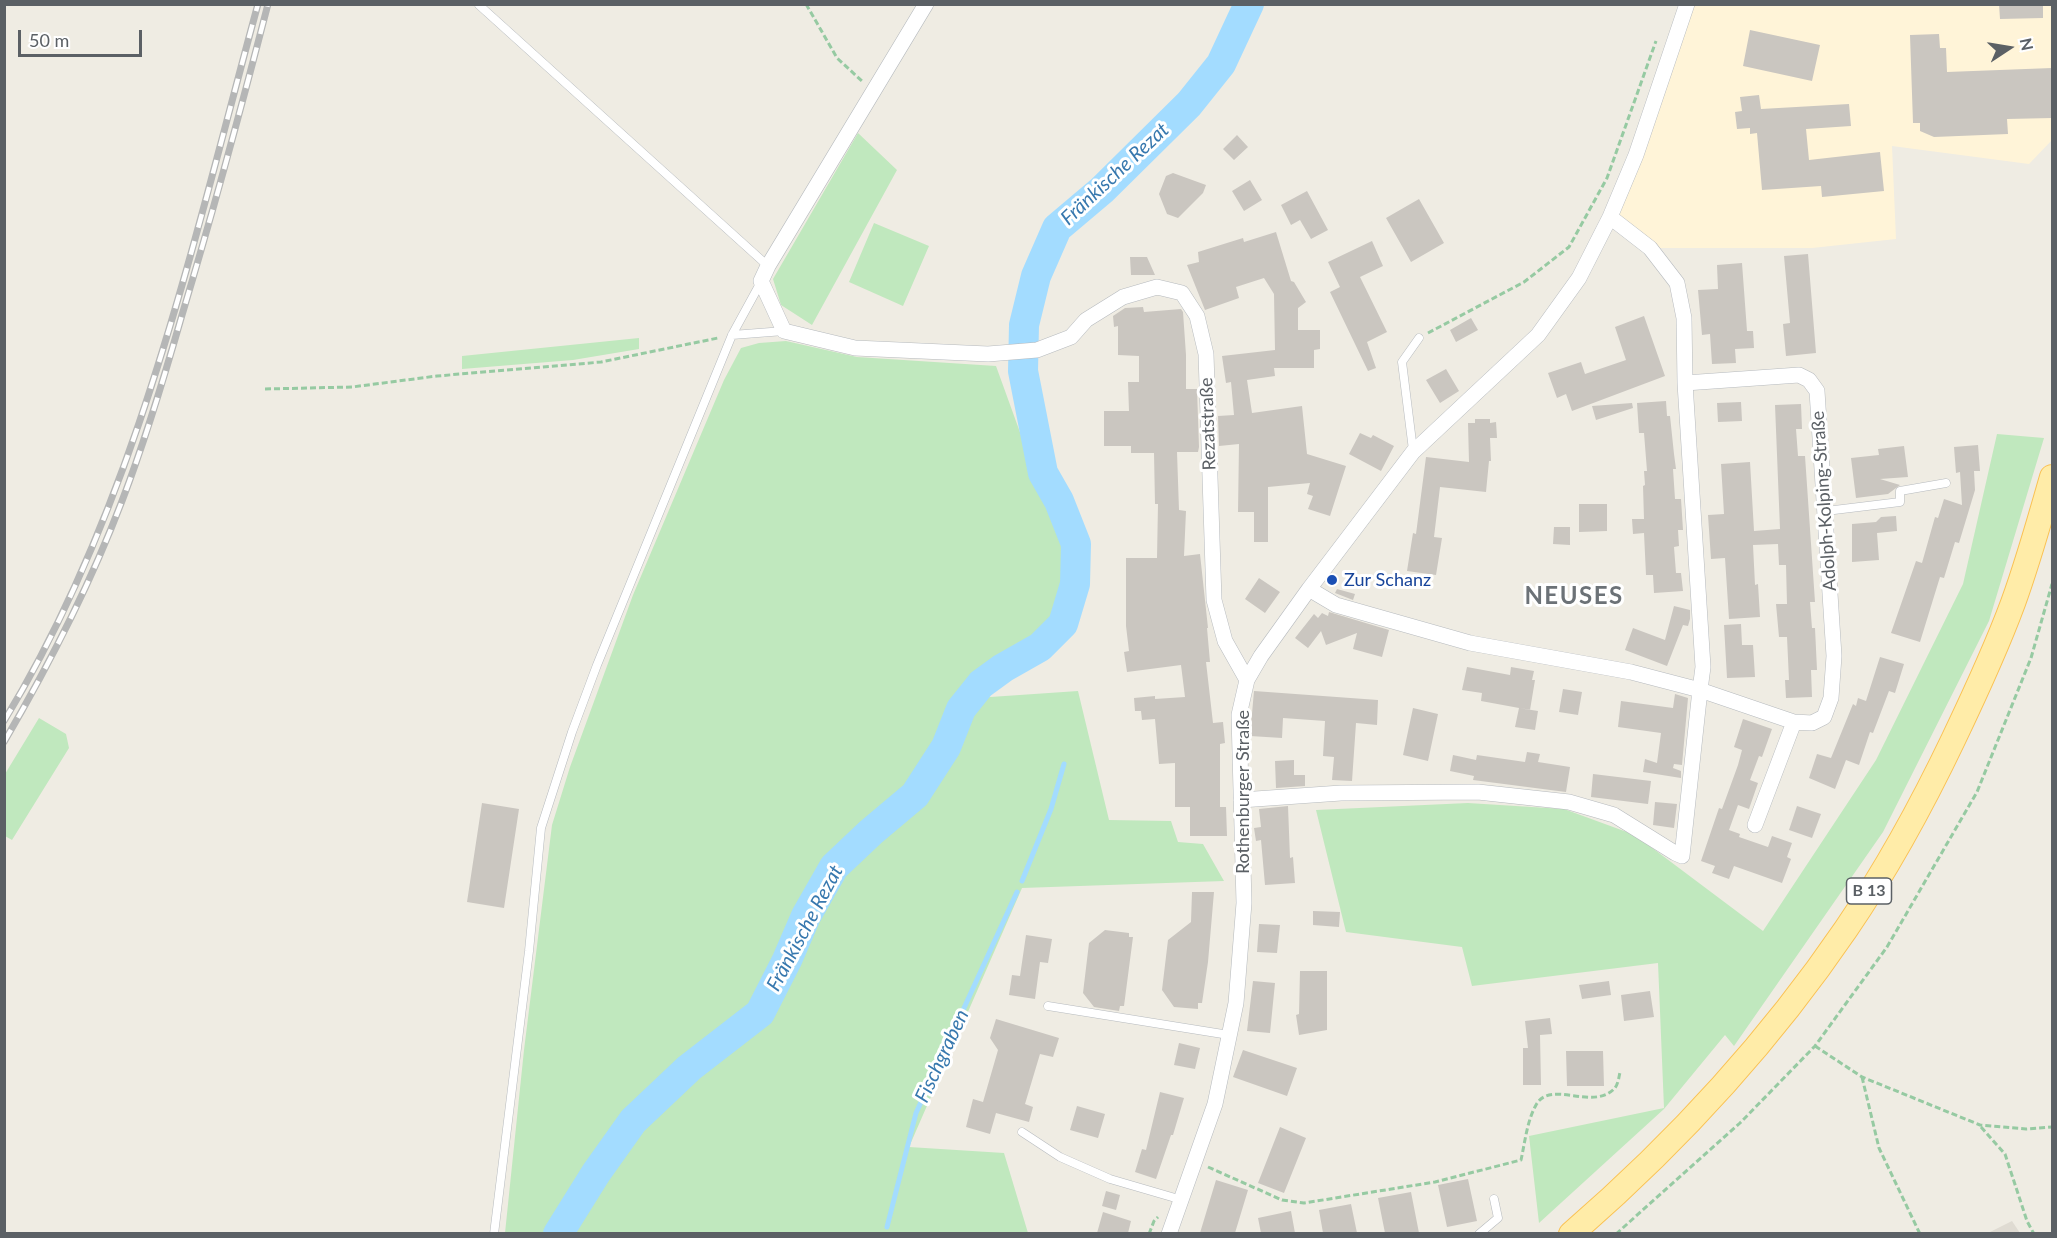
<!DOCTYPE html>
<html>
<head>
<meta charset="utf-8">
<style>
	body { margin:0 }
	#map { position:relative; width:2057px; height:1238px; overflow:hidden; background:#efece3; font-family:Lato,sans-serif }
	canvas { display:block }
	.frame { position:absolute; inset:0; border:6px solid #5b6065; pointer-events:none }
	.north { position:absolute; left:1979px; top:18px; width:60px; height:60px; -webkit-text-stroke:4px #fff; paint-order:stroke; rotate:78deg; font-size:16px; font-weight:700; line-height:24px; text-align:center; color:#5b6065 }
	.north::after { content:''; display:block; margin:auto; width:21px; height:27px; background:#5b6065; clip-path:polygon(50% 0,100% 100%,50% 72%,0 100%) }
	.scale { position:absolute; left:18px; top:30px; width:124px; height:27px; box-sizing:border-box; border:3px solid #5b6065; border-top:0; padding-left:8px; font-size:18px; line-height:21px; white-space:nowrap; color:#5b6065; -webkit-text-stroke:4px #fff; paint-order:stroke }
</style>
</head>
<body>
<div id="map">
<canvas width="2057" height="1238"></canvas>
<div class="frame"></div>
<div class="north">N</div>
<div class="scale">50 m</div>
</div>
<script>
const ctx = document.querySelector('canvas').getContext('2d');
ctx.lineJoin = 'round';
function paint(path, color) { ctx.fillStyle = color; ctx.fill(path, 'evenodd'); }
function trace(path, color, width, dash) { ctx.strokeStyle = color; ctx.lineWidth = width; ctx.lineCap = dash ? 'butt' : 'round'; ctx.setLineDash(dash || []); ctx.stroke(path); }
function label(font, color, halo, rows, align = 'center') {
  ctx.font = font + ' Lato,sans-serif'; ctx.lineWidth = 6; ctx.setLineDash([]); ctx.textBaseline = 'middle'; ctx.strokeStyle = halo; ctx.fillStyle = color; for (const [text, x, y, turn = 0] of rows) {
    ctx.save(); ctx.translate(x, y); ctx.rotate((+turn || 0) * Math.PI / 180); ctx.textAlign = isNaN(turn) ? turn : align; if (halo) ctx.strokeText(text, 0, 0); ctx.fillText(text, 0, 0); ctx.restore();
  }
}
const commercial = new Path2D(`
	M1687 5H2052V140L2029 164 1892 146 1896 239 1812 248H1650L1610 217Z`);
const education = new Path2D(`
	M2012 1221 2020 1233H1988Z`);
const green = new Path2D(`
	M858 133 897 170 812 325 781 305 773 279Z
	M874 223 929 246 903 306 849 282Z
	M639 338V349L573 360 462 369V356Z
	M786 341 857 357 996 366 1038 482 1063 534 1065 586 1050 627 1030 646 986 666 961 699 1078 691 1109 820 1171 821 1178 842 1203 844 1224 881 1022 888 909 1147 1004 1153 1028 1233H505L524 1050 552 825 570 767 633 595 724 380 741 348 759 343Z
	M1997 434 2044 438 1989 621 1883 832 1734 1046 1725 1035 1664 1109 1539 1223 1529 1136 1664 1108 1658 963 1472 986 1462 947 1346 932 1316 810 1468 803 1564 809 1635 835 1763 931 1876 760 1963 584Z
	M39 718 66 734 69 748 12 840 5 836V774Z`);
const stream = new Path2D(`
	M1022 881 1051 809 1064 764
	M887 1227 916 1113 1017 892`);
const river = new Path2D(`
	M558 1234 596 1173 633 1121 689 1068 760 1013 787 960 806 916 834 867 871 832 915 795 946 747 961 709 981 684 1003 668 1040 647 1063 624 1075 584 1076 544 1059 501 1043 473 1023 371 1024 325 1036 276 1057 228 1102 190 1189 104 1221 64 1249 4`);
const building = new Path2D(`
	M1999 4H2043V18L2000 19Z
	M1750 30 1820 45 1812 81 1743 66Z
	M1939 34 1940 48H1946L1947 72 2052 68V118L2007 119 2008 134 1934 137 1920 131V123H1913L1910 35Z
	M1759 95 1761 109 1849 104 1851 126 1806 129 1809 160 1880 152 1884 191 1822 197 1821 186 1762 190 1757 133 1750 134V128L1737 129 1735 112 1742 111 1740 97Z
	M1237 135 1248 147 1234 160 1223 149Z
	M1173 173 1206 185 1203 193 1178 218 1167 214 1159 194 1166 176Z
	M1250 180 1262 200 1244 211 1232 191Z
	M1307 191 1328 230 1311 239 1300 220 1291 225 1281 205Z
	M1419 199 1444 243 1411 262 1386 218Z
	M1276 232 1291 281 1294 282 1306 302 1298 308V330H1320V349L1314 350V368H1274L1275 376 1247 380 1252 413 1302 406 1307 454 1346 466 1330 516 1308 509 1313 496 1307 494 1310 483 1268 487V542H1254V512H1238L1239 444 1219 446 1218 416 1234 415 1231 382 1226 383 1222 356 1275 350 1274 294 1264 278 1236 287 1239 298 1205 310 1187 265 1199 262 1198 252 1243 238 1244 242Z
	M1372 241 1383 266 1360 277 1387 332 1367 342 1376 368 1368 371 1330 292 1340 287 1328 262Z
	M1808 254 1816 353 1786 356 1783 324 1790 323 1784 256Z
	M1130 257H1147L1155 275H1131Z
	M1742 263 1747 331H1753L1754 348 1735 349 1736 363 1712 364 1710 334 1702 335 1698 290 1718 289 1717 265Z
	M1143 307 1144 312 1181 309 1183 312 1186 355V389H1197L1199 447 1198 452H1177L1179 510 1186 511 1184 556 1200 554 1208 628H1207L1210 662H1206L1213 723 1223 722 1225 743 1220 744V807H1226L1227 836H1190V807H1175V763L1159 764 1155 719 1142 720 1141 711H1135L1134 698 1155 696V699L1185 697 1181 665 1127 672 1124 652 1129 651 1126 626V558H1157L1158 504H1155L1154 453H1131V446H1104V411H1129L1128 382H1139V356L1118 355V326L1114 327 1113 316 1125 308Z
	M1644 316 1665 376 1572 411 1566 394 1557 398 1548 373 1581 362 1585 374 1626 360 1615 327Z
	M1471 318 1478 330 1456 342 1450 330Z
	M1446 369 1459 391 1440 403 1426 380Z
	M1666 401 1667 416H1670L1674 454 1676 469H1673L1675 499H1681L1683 530H1678L1679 546 1674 547 1676 573H1681L1683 591 1654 593 1653 575H1646L1644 533 1633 534 1632 519H1644L1643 486 1645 485 1644 471H1647L1644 433H1639L1637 403Z
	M1741 402 1742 421 1718 422 1717 403Z
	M1632 403 1633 408 1596 420 1592 406Z
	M1801 404 1802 429H1796L1798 456H1805L1815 602H1810L1812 628H1815L1817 670H1811L1812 697 1786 698 1785 680H1789L1787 637H1779L1776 604H1787L1786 565H1779L1778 544 1753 545 1755 585 1758 584 1760 617 1729 619 1725 558 1711 559 1708 515 1724 514 1721 464 1750 462 1754 531 1780 529 1775 405Z
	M1475 419H1490V423L1496 422 1497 438H1490L1491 461H1489L1486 492 1440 487 1434 537 1442 538 1436 575 1407 571 1413 533 1416 534 1426 457 1469 462 1468 423H1475Z
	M1360 433 1371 438 1373 435 1394 446 1381 471 1349 454Z
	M1978 445 1980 471H1974L1975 490 1959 543 1955 542 1944 578 1940 577 1920 642 1891 633 1916 561 1922 563 1935 517 1938 518 1944 499 1962 505 1960 472 1956 473 1954 447Z
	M1904 446 1908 477 1880 479 1900 485 1888 494 1856 498 1851 458 1879 455 1878 449Z
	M1579 504H1607V531L1579 532Z
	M1896 516 1897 531 1877 533 1879 560 1852 562V524L1876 522 1881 517Z
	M1554 527H1570V545L1553 544Z
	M1259 578 1280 592 1265 613 1245 599Z
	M1337 589 1355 594 1353 600 1335 593Z
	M1674 606 1690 610V619L1688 626 1683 625 1667 666 1625 650 1633 628 1665 640Z
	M1329 612 1389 630 1382 657 1353 649 1357 633 1326 645 1321 631 1308 648 1295 638 1314 614 1318 618 1322 613 1328 616Z
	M1741 624 1742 645H1753L1755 677 1727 678 1724 625Z
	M1880 657 1904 664 1895 693 1889 691 1873 733 1870 732 1859 765 1846 760 1835 789 1809 778 1817 754 1831 758 1853 704 1856 706 1858 698 1866 701Z
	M1467 667 1510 675 1511 667 1534 671 1532 680H1535L1530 710 1481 701 1482 693 1462 690Z
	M1563 689 1582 692 1578 715 1559 712Z
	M1254 691 1378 700 1377 725 1356 723 1352 781 1332 780 1334 757 1323 756 1325 721 1283 718 1282 738 1250 736Z
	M1675 694 1688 698 1682 765 1674 764 1673 768 1681 771V778L1643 772 1645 759 1657 763 1661 733 1618 727 1621 701 1673 708Z
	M1413 708 1438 714 1428 761 1403 755Z
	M1519 708 1538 711 1535 730 1515 727Z
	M1743 719 1772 729 1762 757 1759 756 1750 780 1758 783 1749 809 1738 805 1729 830 1740 834 1739 837 1768 847 1772 836 1792 843 1787 857 1791 859 1782 883 1734 866 1729 879 1712 873 1715 866 1701 861 1719 808 1722 809 1738 765 1742 750 1734 747Z
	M1527 752 1540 754 1538 762 1570 767 1566 792 1473 780 1474 776 1450 771 1453 755 1476 760 1477 755 1525 762Z
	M1294 760V775H1305V786L1276 788 1275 761Z
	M1593 774 1651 781 1648 804 1591 797Z
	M1655 802 1677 804 1674 828 1653 825Z
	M482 803 519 809 504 908 467 902Z
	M1288 806 1290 858 1293 857 1295 883 1265 885 1261 840 1256 841 1254 828 1261 827 1259 809Z
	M1797 806 1821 814 1812 838 1789 830Z
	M1192 892H1214L1208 962 1202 1003H1198V1009L1174 1007 1162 990 1168 940 1191 922Z
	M1313 911 1340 912 1339 927 1313 925Z
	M1259 924 1280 925 1277 953 1257 952Z
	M1105 930 1129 933V937H1133L1124 1006H1120L1119 1011 1094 1007 1083 993 1089 943Z
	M1026 935 1052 939 1048 963 1040 962 1035 999 1009 995 1012 975 1020 976Z
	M1300 971H1327V1030L1299 1035 1296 1015 1299 1014Z
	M1253 981 1275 983 1270 1033 1247 1031Z
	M1609 981 1611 995 1582 999 1579 985Z
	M1650 991 1654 1017 1624 1021 1621 995Z
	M1550 1018 1552 1034 1540 1035 1541 1085H1523V1048H1528L1525 1021Z
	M996 1019 1059 1038 1053 1057 1040 1054 1025 1104 1033 1107 1029 1122 996 1113 990 1134 966 1127 973 1099 983 1102 998 1050 990 1038Z
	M1179 1043 1200 1048 1195 1069 1174 1065Z
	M1243 1050 1297 1068 1287 1096 1233 1077Z
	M1566 1051H1603L1604 1086H1567Z
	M1160 1092 1184 1098 1173 1135H1171L1156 1179 1135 1172 1142 1149 1146 1150Z
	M1077 1106 1105 1114 1098 1138 1070 1130Z
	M1280 1127 1306 1138 1284 1193 1258 1183Z
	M1468 1179 1477 1221 1447 1227 1438 1185Z
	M1216 1180 1248 1190 1235 1233H1200Z
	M1106 1191 1120 1195 1116 1210 1102 1206Z
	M1411 1192 1419 1233H1385L1378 1198Z
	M1351 1204 1357 1233H1323L1319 1210Z
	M1291 1211 1295 1233H1261L1258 1218Z
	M1103 1212 1131 1221 1128 1233H1097Z`);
const path = new Path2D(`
	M806 4 837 58 863 82
	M1428 333 1524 282 1569 247 1607 178 1656 41
	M265 389 352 387 437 376 601 362 718 338
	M1815 1046 1862 1077 1980 1125 2026 1129 2052 1127
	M1862 1077 1879 1148 1920 1234
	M1981 1127 2005 1154 2027 1221 2034 1234
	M1208 1167 1282 1200 1304 1203 1435 1182 1521 1160C1525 1142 1527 1121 1536 1105 1550 1079 1592 1111 1614 1089 1618 1085 1619 1077 1620 1072
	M1149 1234 1154 1221 1158 1217
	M1616 1234 1740 1123 1815 1046 1887 947 1977 792 2031 658 2052 584`);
const service = new Path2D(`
	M479 5 768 266
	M732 335 784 331
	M1413 450 1402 362 1419 338
	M1826 511 1900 502V491L1946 483
	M1048 1006 1229 1035
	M1022 1132 1060 1157 1110 1179 1182 1200
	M494 1234 529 951 541 828 572 732 597 665 732 335 761 282
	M1479 1234 1498 1218 1494 1199`);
const minor = new Path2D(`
	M926 4 768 266 761 281 784 331 855 348 988 354 1037 350 1071 337 1086 320 1123 297 1157 287 1182 293 1197 316 1206 354 1214 600 1225 641 1247 680
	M1610 217 1650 248 1677 283 1684 318 1685 383 1703 667 1700 690 1794 722 1812 723 1824 717 1831 698 1834 656 1817 391 1809 380 1799 375 1685 383
	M1241 800 1341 793 1478 792 1569 802 1614 815 1675 853 1682 856 1700 690 1631 672 1470 643 1336 605 1309 589
	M1755 825 1794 722
	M1169 1234 1215 1104 1236 1003 1244 903 1239 715 1247 680 1261 656 1309 589 1413 452 1538 335 1579 278 1610 217 1636 155 1687 4`);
const primary = new Path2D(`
	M1571 1234C1675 1144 1769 1042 1846 929 1887 869 1923 803 1954 738 1975 694 1996 649 2013 603 2028 562 2040 519 2052 477`);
const rail = new Path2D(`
	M4 721C136 505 192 246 258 4
	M4 742C49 665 90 585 122 501 145 441 164 378 182 315 213 212 241 109 268 4`);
const markers = [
	[1332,580,6,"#1a4fb4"]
];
const shields = [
	[1869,891,45]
];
const shieldNames = [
	["B 13",1869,891]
];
const streetNames = [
	["Rezatstraße",1208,424,-92],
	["Adolph-Kolping-Straße",1824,501,-94],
	["Rothenburger Straße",1243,792,-90]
];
const transitNames = [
	["Zur Schanz",1344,580]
];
const waterNames = [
	["Fränkische Rezat",1115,174,-43],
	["Fränkische Rezat",805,928,-62],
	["Fischgraben",942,1056,-65]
];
const districtNames = [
	["NEUSES",1574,596]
];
paint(commercial, '#fff4d8');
paint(education, '#dfdbd2');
paint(green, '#c0e8be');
trace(stream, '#a3dcff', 5);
trace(river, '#a3dcff', 30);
paint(building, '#cac6c0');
trace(service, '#b6babe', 9);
trace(minor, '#b6babe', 16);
trace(primary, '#fac152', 26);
trace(path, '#96caa2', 3, [6, 3]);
trace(service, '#fff', 8);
trace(minor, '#fff', 15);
trace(primary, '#ffeca8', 24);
trace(rail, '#b5b6b6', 7);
trace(rail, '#fff', 4.5, [14]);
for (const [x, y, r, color] of markers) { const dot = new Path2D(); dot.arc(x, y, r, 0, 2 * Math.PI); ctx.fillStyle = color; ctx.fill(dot); trace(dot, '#fff', 2); }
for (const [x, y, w] of shields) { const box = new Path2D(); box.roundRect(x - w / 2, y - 13, w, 26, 4.5); ctx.fillStyle = '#fff'; ctx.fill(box); trace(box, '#5b6065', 1.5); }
label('bold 16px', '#5b6065', null, shieldNames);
label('18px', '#5b6065', '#fff', streetNames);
label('18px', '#164399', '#fff', transitNames, 'left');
label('italic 20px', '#3778ae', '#fff', waterNames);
ctx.letterSpacing = '1.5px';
label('bold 24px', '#6c7277', '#fff', districtNames);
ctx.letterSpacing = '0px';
</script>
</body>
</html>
